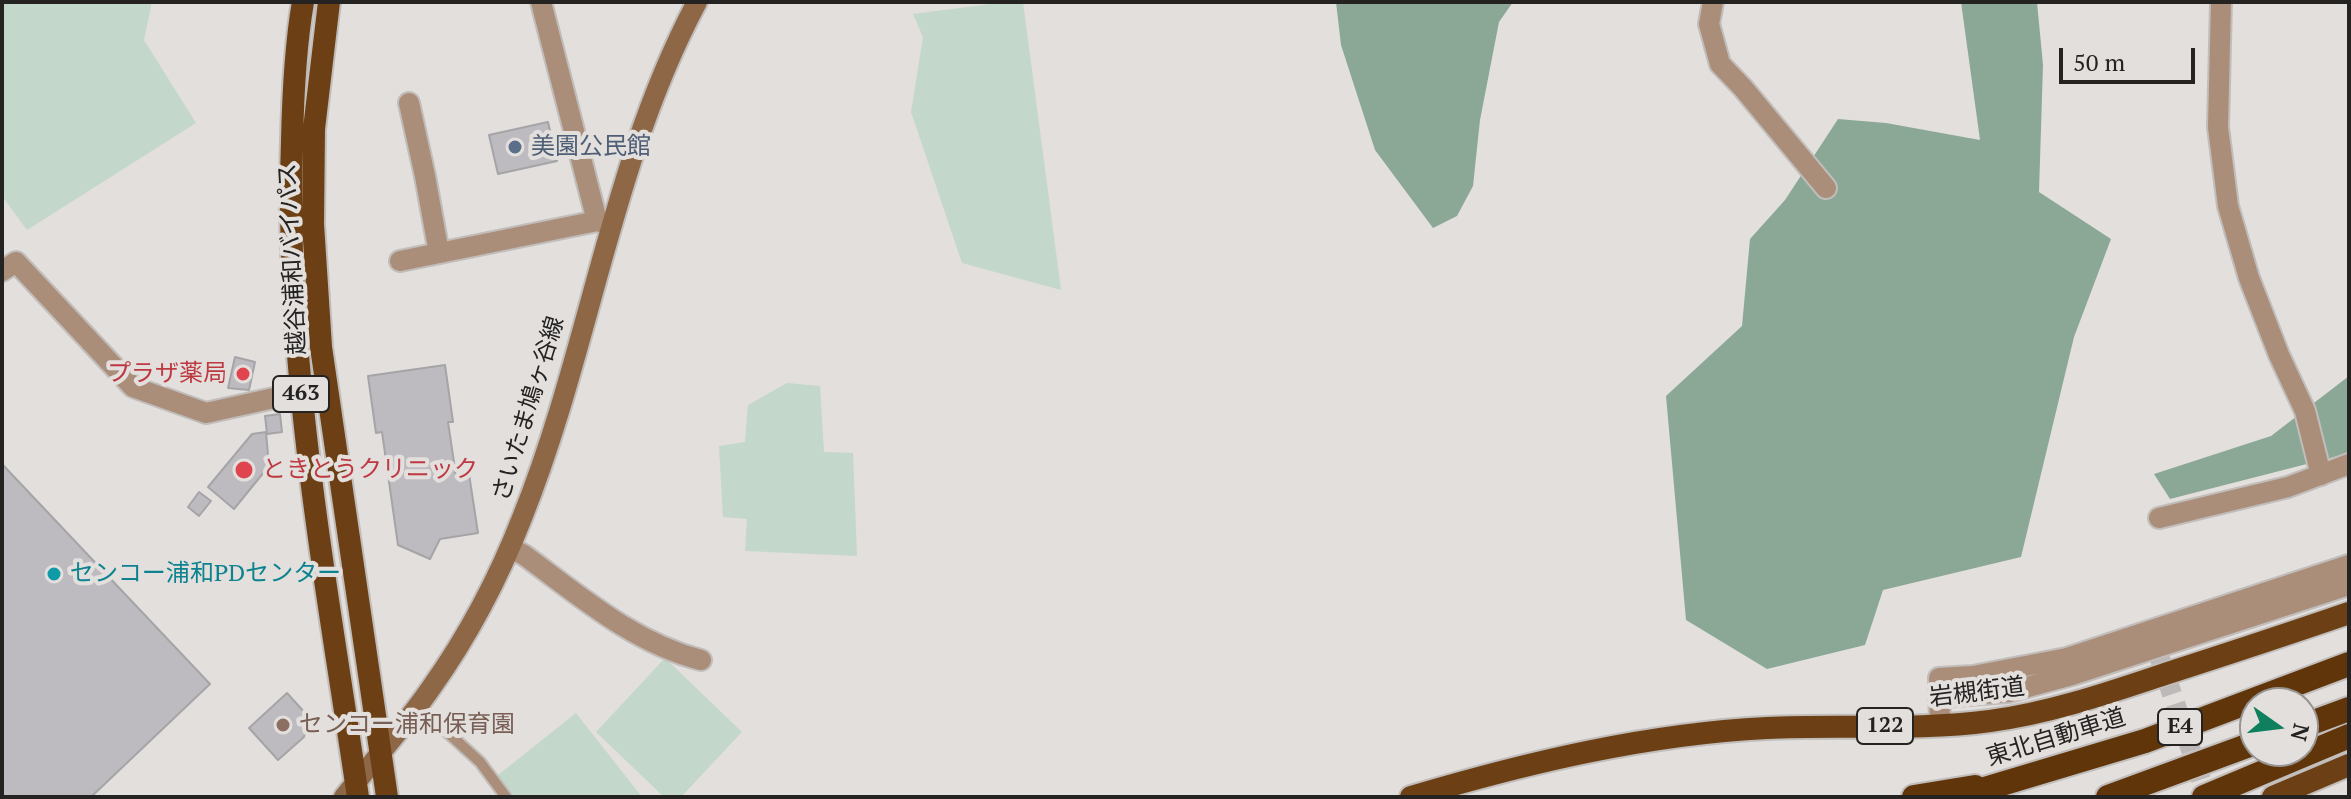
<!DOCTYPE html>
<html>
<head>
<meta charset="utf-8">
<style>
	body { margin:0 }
	#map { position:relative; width:2351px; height:799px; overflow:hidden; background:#e3dfdd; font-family:"PT Serif",serif }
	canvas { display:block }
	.frame { position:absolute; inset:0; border:4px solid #242322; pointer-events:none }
	.north { position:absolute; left:2239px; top:687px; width:80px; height:80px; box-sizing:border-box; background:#e3dfdd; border:2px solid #979492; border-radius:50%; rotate:104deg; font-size:22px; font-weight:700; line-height:32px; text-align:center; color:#242322 }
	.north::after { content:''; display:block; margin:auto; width:28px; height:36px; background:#0f805d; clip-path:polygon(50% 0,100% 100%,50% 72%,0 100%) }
	.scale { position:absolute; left:2059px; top:48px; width:136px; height:36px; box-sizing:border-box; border:4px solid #242322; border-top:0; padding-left:10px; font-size:24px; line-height:28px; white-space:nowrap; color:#242322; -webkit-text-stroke:6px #e3dfdd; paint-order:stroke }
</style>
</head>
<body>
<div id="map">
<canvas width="2351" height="799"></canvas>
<div class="frame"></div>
<div class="north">N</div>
<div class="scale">50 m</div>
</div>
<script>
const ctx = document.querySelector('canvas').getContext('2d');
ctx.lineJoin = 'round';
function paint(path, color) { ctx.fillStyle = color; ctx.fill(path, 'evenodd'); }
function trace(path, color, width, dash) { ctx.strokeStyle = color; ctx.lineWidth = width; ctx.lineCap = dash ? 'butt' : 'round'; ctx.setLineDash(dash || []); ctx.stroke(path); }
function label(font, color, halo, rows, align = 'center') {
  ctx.font = font + ' "PT Serif","Noto Sans JP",serif'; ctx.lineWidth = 8; ctx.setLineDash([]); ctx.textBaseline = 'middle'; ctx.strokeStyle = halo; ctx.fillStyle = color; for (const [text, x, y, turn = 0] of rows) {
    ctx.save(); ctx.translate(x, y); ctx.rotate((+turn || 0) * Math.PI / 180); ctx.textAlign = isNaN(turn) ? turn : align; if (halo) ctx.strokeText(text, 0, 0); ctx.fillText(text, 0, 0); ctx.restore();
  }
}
const green = new Path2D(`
	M2 2H152L144 40 196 123 27 230 2 196Z
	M1006 2H1023L1061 290 962 263 911 112 923 37 913 14Z
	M787 383 820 386 824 452 853 453 857 556 745 551 747 519 723 517 719 446 745 442 748 405Z
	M665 658 742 732 681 797H664L596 732Z
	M576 713 642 797H515L498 775Z`);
const forest = new Path2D(`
	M1336 2H1513L1499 22 1480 120 1473 186 1457 216 1433 228 1375 150 1341 45Z
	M1961 2H2037L2043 65 2039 192 2111 239 2074 337 2021 557 1883 590 1865 645 1767 669 1686 620 1666 396 1742 326 1750 239 1785 200 1838 119 1886 123 1980 140Z
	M2349 376V471L2342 455 2170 499 2154 474 2271 436Z`);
const building = new Path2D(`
	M548 122 557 161 498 174 489 135Z
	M235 357 255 362 249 390 228 388Z
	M445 365 453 422H448L456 476 469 474 478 533 440 539 430 559 398 545 382 432 376 433 368 376Z
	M280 414 282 432 267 434 265 416Z
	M266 432 269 466 234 509 208 487 252 434Z
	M2 464 210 684 91 797H2Z
	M199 492 211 501 199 516 188 507Z
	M287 693 306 714 308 724 304 737 278 760 249 728Z`);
const minorTunnel = new Path2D(`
	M2156 647 2207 797`);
const service = new Path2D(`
	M414 725 426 715 434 720 480 762 506 797`);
const minor = new Path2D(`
	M541 2 597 221
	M1713 2 1709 24 1720 64 1743 88 1826 188
	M2221 2 2218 127 2228 206 2249 278 2279 355 2305 411 2321 475
	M409 103 425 176 439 253
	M400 261 597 221 607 224
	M2 271 16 262 133 387 206 413 301 392
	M2159 518 2288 487 2349 464
	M510 548 524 555C580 596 632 642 701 660
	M1940 697 2009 692 2072 675 2349 585
	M1940 725 1939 678 1973 676 2067 658 2349 565`);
const secondary = new Path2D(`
	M344 797C373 761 405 726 431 688 468 636 499 577 522 518 590 349 611 163 697 2`);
const trunk = new Path2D(`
	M303 2C295 48 293 95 292 141 284 361 326 580 358 797
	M329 2 314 129 313 224 321 347 387 797
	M1411 797C1526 763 1646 734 1767 728 1841 724 1916 731 1990 721 2050 713 2108 693 2165 674 2227 654 2288 634 2349 613
	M2273 797 2349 765`);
const motorway = new Path2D(`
	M2303 726 2349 709
	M1914 797 1975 787
	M1958 797 2145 741 2349 664
	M2108 797 2255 743
	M2204 797 2349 736`);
const markers = [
	[515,147,8,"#5c6f8a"],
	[243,374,8,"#e0444e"],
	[244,470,10,"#e0444e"],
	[54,574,8,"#0f9aa8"],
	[283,725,8,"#8d6e63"]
];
const shields = [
	[301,394,56],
	[1885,726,56],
	[2180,727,44]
];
const shieldNames = [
	["463",301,394],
	["122",1885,726],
	["E4",2180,727]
];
const serviceNames = [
	["美園公民館",531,147]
];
const streetNames = [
	["越谷浦和バイパス",293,259,-93],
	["さいたま鳩ヶ谷線",529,409,-73],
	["岩槻街道",1977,693,-7],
	["東北自動車道",2056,738,-17]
];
const healthNames = [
	["プラザ薬局",227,374],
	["ときとうクリニック",262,470,"left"]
];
const cultureNames = [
	["センコー浦和PDセンター",70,574]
];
const educationNames = [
	["センコー浦和保育園",299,725]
];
paint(green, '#c3d7cb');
paint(forest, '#8ba897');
paint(building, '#bdbbbf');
trace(building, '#a5a4a7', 2);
trace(minorTunnel, '#bdb9b8', 20, [20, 10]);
trace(service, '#c1bdbb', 14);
trace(minor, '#c1bdbb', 24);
trace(secondary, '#c1bdbb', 24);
trace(trunk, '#c1bdbb', 26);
trace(motorway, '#c1bdbb', 28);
trace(service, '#aa8e79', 10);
trace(minor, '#aa8e79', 20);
trace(secondary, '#8e6746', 20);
trace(trunk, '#6c4014', 22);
trace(motorway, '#60350a', 24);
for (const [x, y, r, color] of markers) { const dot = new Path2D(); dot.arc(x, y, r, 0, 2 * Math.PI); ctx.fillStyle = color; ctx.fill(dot); trace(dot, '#e3dfdd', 3); }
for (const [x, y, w] of shields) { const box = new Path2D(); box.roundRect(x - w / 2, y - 18, w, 36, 6); ctx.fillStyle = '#e3dfdd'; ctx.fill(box); trace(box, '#242322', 2); }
label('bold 22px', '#242322', null, shieldNames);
label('24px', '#4e5e75', '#e3dfdd', serviceNames, 'left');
label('24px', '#242322', '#e3dfdd', streetNames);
label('24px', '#be3a42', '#e3dfdd', healthNames, 'right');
label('24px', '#0d838f', '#e3dfdd', cultureNames, 'left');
label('24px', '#785e54', '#e3dfdd', educationNames, 'left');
</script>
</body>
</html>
